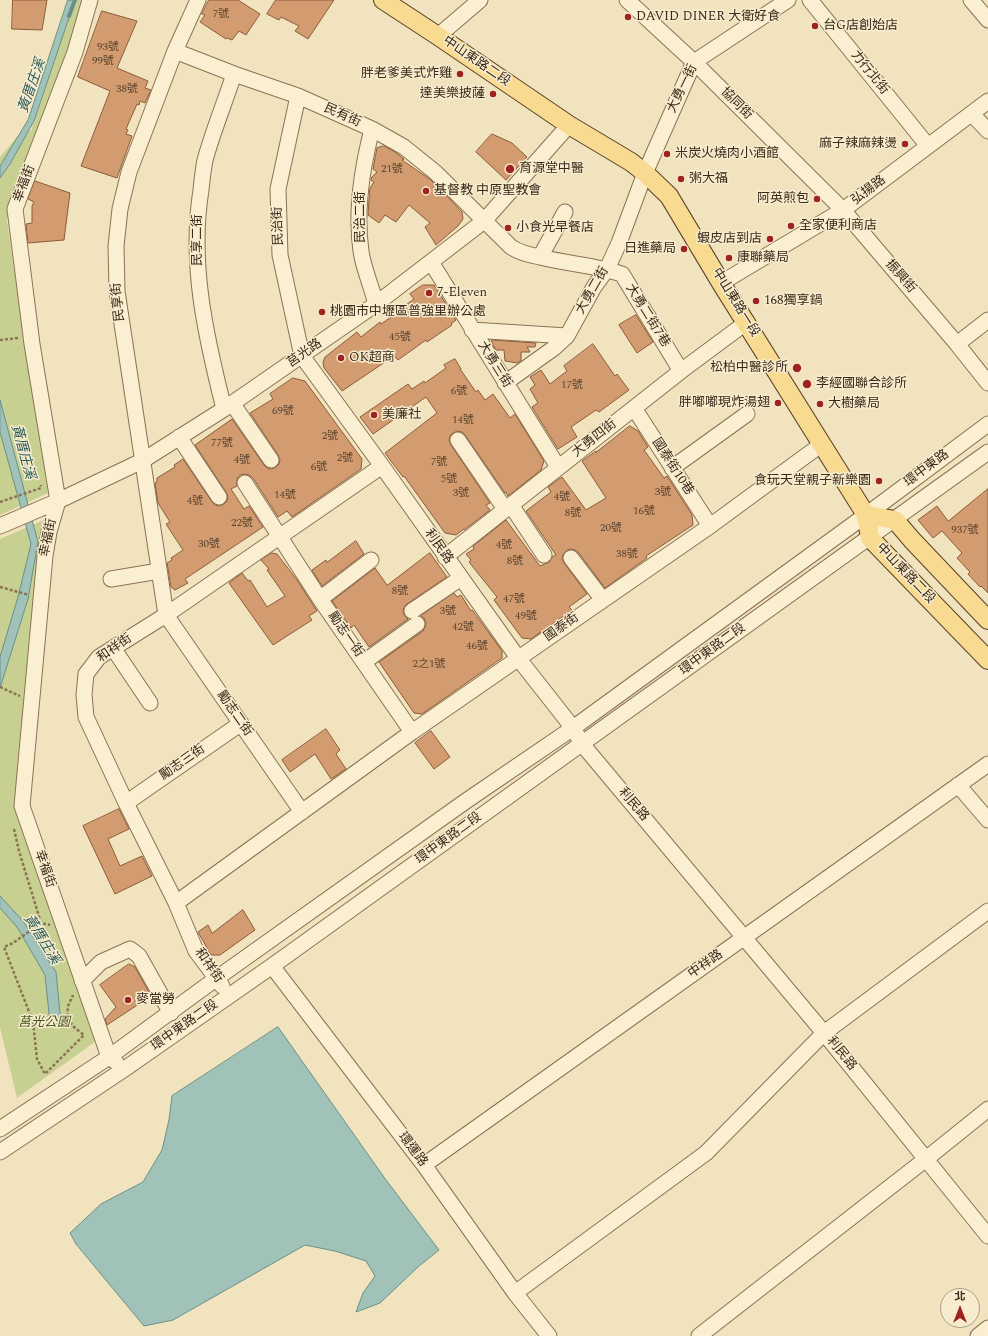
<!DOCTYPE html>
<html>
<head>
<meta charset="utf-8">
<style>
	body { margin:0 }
	#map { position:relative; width:988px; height:1336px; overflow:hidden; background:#f1e3bd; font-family:Spectral,"Noto Sans TC",serif }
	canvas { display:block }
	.north { position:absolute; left:940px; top:1288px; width:40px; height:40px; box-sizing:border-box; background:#f8ecce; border:1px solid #ac9e86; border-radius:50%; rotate:0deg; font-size:11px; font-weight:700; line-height:16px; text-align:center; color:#392a1b }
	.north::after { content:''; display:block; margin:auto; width:14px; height:18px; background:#9e2220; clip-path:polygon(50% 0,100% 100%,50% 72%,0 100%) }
</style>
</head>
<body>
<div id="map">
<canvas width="988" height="1336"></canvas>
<div class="north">北</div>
</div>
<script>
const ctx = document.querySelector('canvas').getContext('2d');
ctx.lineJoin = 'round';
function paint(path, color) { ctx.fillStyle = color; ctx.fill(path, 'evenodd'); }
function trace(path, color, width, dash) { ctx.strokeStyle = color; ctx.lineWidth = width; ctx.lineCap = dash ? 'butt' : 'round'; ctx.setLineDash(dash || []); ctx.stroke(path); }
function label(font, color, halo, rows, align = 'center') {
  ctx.font = font + ' Spectral,"Noto Sans TC",serif'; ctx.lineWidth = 3; ctx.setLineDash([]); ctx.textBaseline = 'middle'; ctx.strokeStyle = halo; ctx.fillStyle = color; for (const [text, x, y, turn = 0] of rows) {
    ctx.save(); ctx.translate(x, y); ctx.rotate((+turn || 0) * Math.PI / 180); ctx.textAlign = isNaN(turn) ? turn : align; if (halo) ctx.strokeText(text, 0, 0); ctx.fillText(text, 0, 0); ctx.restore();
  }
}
const green = new Path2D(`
	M75 0H90L11 201 7 221 48 493 0 515V157L23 130 31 131Z
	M44 520 15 805 96 1041 17 1098 0 1028V539Z`);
const water = new Path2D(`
	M68 0H75L34 121 10 164 0 178V166L28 120Z
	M0 400 38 542 28 599 0 688V657L18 597 31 544 0 432Z
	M0 896 23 921 56 972 61 1023H50L45 975 17 927 0 908Z
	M278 1027 386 1180 439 1250 419 1266 380 1303 356 1312 363 1293 375 1276 366 1261 335 1251 305 1245 173 1320 144 1326 76 1244 70 1233 101 1204 143 1182 162 1150 169 1120 172 1096Z`);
const stream = new Path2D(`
	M69 16 75 0`);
const building = new Path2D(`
	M13 0H47L42 30 12 29Z
	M209 0H238L260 14 246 35 239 31 232 40 227 38 226 39 200 22 205 15 202 14Z
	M276 0H334L308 39 295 31 299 26 281 17 279 20 267 14Z
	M102 11 137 21 117 68 148 81 145 88 151 90 145 103 140 101 139 105 137 104 126 129 128 130 126 134 132 136 117 178 81 166 110 91 78 77Z
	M492 134 512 143 527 157 506 180 476 152Z
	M384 146 395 152 404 159 402 160 431 180 435 184 433 186 444 193 462 212 463 219 458 226 436 245 425 227 430 223 409 205 396 222 385 215 379 223 368 215 369 199 370 196 369 195 370 188 374 182 371 180V178L377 172 373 169 377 148Z
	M35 181 70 193 64 240 28 243 26 224 32 223V206L34 202 28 199Z
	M423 285H434L456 320 451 324 452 325 427 342 426 340 398 360 394 356 342 391 324 368 323 362 325 357 357 332 361 337 380 322 381 324 404 308 403 307 414 299 410 294Z
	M636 315 653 342 637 353 619 325Z
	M492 340 536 343 535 347H527L530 352H521V361L517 363 505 361 504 350H496L492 343Z
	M593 344 615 376 617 374 629 390 599 412 596 410 571 427 577 437 558 449 532 407 538 403 530 389 535 385 530 377 541 370 550 384 567 371 564 366Z
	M455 359 461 369H460L476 392 478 390 485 400 493 394 510 418 515 414 544 461 541 470 508 496 506 492 505 493 465 435 462 432 458 431 453 433 450 436 449 440 451 445 490 503 486 505 490 510 464 530V529L456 535 445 533 404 476 403 477 385 453 437 413 426 397 373 434 360 417 408 384 412 389 424 381 425 383 446 368 444 365Z
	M293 378 305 381 362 459 361 469 292 517 287 511 278 517 253 478 249 475 245 474 240 475 237 479V486L231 489 244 509 249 506 263 527 185 579 188 583 175 590 171 587 167 563 172 560 171 558 183 550 166 524 170 522 158 503 155 483 157 482V478L175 467 174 465 183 459 212 502 215 505 219 506 224 504 227 501 228 497 226 492 195 445 232 419 264 465 267 468 271 469 276 467 279 464 280 460 278 455 250 413 273 399 270 394Z
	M630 426 638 431 648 447 644 450 664 478 667 476 692 515 693 525 646 556 647 558 605 588 578 552 575 550 570 549 566 551 563 555 562 559 564 563 587 594 569 607 572 610 531 639 522 638 494 600 497 597 469 562 471 560 466 554 474 549 473 546 506 520 540 566 549 562 552 557 556 555 526 511 551 492 548 487 562 477 586 510 606 498 582 461 596 451V452Z
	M988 489V593L981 586 980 587 968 574 970 572 957 558 962 553 942 531 933 538 918 520 937 506 948 521Z
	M356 541 364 554 322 586 312 570 326 560 327 562Z
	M272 553 277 554 297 580 317 611 309 616 312 620 273 645 229 583 242 573 248 581 250 580 267 607 285 596 267 570 269 569 261 560Z
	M430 553 447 577 407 604 404 607 403 612 405 616 408 619 369 647 354 625 351 628 332 601 375 568 387 585Z
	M454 593 457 597 461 595 471 611 472 610 489 633 502 651V658L422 714 414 713 379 662 423 631 425 627 426 623 424 618 421 616Z
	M326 729 340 750 336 754 346 769 331 779 315 754 290 772 282 760Z
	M431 731 450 757 434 769 415 743Z
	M119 809 129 829 108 839 120 866 142 856 152 876 115 894 83 826Z
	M243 910 255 930 220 955H211L198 932 208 925 212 933Z
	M129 964 135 967 151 996 107 1025 105 1019 116 1007 100 985Z`);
const path = new Path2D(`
	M0 340 18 338
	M0 502 41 488V485
	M0 587 29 595
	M0 687 20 696
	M14 829 19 851 41 923 50 925
	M41 923 13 943 4 947 33 1022 37 1059 45 1074 84 1035 74 1027 67 1018 68 1006 73 995`);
const minor = new Path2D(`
	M90 0 75 52 15 209 32 344 58 501 49 532 45 556 22 806 109 1057 116 1062
	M198 0 175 51 129 172 120 209 116 246 117 291 166 615 302 812
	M627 0 694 62 843 210 957 344 988 383
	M810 0 928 146
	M971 0 988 20
	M438 36 480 0
	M175 51 234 74 298 96 372 129 404 147 435 172 511 247C520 253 529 255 540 257 567 264 595 265 622 274L681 371
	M298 96 278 189 280 255 302 356 382 466 518 658 573 728 582 744 824 1033 988 1236
	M972 114 988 131
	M372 129C362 168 355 210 361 251 363 267 372 288 376 304
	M540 257 565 212
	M431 262 558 467
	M721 283 843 210 988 101
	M472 330 567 336
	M957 344 988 320
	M505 383 554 348 567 336 594 287 607 269 619 243 645 173 694 62 788 0
	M232 403 271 460
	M634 408 710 526
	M224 409C206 337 189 264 201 190 202 180 203 170 205 160 213 131 225 102 234 74
	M179 437 219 497
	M458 440 505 509
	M672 468 747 414
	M245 483 320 599 412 732
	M511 505 544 555
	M0 526 58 501 142 461 224 409 376 304 484 221 569 125
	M445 557 681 371 747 322
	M571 558 603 600
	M111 579 159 571
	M320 599 371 560
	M412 611 461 578
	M113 648 150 703
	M364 662 417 624
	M958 785 988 820
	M126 803 240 724
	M176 903 412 732 710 526 822 444
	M272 966 424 1165 515 1293 549 1336
	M82 981 101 962 130 949 139 956 171 1013
	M222 986 196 951 176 903 126 803 86 717 84 695 86 674 99 657 166 615 382 466
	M0 1129 109 1057 217 978 466 801 573 728 866 515 988 424
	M0 1152 126 1068 272 966 988 452
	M424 1165 988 764
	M515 1293 706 1153 824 1033 988 911
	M699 1336 926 1159 988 1109
	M978 1336 988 1328`);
const major = new Path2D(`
	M383 0 438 36 569 125 631 162 645 173 669 196 721 283 866 515 870 538 988 660
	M866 515 895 520 912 540 988 620`);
const markers = [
	[628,17,4,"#9e2220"],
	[815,26,4,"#9e2220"],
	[460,74,4,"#9e2220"],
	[493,94,4,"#9e2220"],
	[905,144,4,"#9e2220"],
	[667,154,4,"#9e2220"],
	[510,169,5,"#9e2220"],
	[681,179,4,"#9e2220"],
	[426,191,4,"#9e2220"],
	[817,199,4,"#9e2220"],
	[791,226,4,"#9e2220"],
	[508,228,4,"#9e2220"],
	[770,239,4,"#9e2220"],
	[684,249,4,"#9e2220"],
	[729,258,4,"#9e2220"],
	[429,293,4,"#9e2220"],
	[756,301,4,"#9e2220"],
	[322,312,4,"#9e2220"],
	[341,358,4,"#9e2220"],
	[797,368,5,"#9e2220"],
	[807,384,5,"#9e2220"],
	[778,403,4,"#9e2220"],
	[820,404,4,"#9e2220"],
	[374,415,4,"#9e2220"],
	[879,481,4,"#9e2220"],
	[128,1000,4,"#9e2220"]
];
const numberNames = [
	["7號",221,15],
	["93號",108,48],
	["99號",103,62],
	["38號",127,90],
	["21號",392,170],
	["45號",400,338],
	["17號",572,386],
	["6號",459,392],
	["69號",283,412],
	["14號",463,421],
	["2號",330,437],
	["77號",222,444],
	["2號",345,459],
	["4號",242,461],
	["7號",439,463],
	["6號",319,468],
	["5號",449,480],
	["3號",663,493],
	["3號",461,494],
	["14號",285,496],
	["4號",562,498],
	["4號",195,502],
	["16號",644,512],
	["8號",573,514],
	["22號",242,524],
	["20號",611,529],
	["937號",965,531],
	["30號",209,545],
	["4號",504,546],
	["38號",627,555],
	["8號",515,562],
	["8號",400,592],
	["47號",514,600],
	["3號",448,612],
	["49號",526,617],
	["42號",463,628],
	["46號",477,647],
	["2之1號",429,665]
];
const poiNames = [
	["DAVID DINER 大衛好食",636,17],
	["台G店創始店",823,26],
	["胖老爹美式炸雞",452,74,"right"],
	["達美樂披薩",485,94,"right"],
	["麻子辣麻辣燙",897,144,"right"],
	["米炭火燒肉小酒館",675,154],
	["育源堂中醫",519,169],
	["粥大福",689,179],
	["基督教 中原聖教會",434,191],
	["阿英煎包",809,199,"right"],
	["全家便利商店",799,226],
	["小食光早餐店",516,228],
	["蝦皮店到店",762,239,"right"],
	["日進藥局",676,249,"right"],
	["康聯藥局",737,258],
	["7-Eleven",437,293],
	["168獨享鍋",764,301],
	["桃園市中壢區普強里辦公處",330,312],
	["OK超商",349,358],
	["松柏中醫診所",788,368,"right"],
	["李經國聯合診所",816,384],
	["胖嘟嘟現炸湯翅",770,403,"right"],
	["大樹藥局",828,404],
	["美廉社",382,415],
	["食玩天堂親子新樂園",871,481,"right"],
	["麥當勞",136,1000]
];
const streetNames = [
	["中山東路二段",476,62,34],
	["力行北街",869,73,51],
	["大勇一街",683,89,-64],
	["協同街",736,104,45],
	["民有街",342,116,24],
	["幸福街",25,184,-69],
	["弘揚路",869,191,-37],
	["民治二街",361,217,-90],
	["民治街",279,226,-92],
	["民享二街",198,240,-90],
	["振興街",900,277,49],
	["大勇二街",593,291,-60],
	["民享街",119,302,-96],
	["中山東路一段",735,303,58],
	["大勇二街7巷",647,316,58],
	["莒光路",305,354,-35],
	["大勇三街",494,365,58],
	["大勇四街",595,439,-38],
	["國泰街10巷",672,467,57],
	["環中東路",927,469,-37],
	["幸福街",49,538,-78],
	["利民路",438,547,55],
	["中山東路二段",905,574,46],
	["國泰街",562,628,-35],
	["勵志一街",345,635,55],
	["和祥街",115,649,-35],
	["環中東路二段",713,650,-36],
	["勵志二街",234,714,55],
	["勵志三街",183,763,-35],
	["利民路",633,805,50],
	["環中東路二段",449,839,-36],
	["幸福街",44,869,71],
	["中祥路",706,965,-35],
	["和祥街",208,966,55],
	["環中東路二段",185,1026,-35],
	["利民路",841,1054,51],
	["環運路",412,1150,53]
];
const parkNames = [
	["莒光公園",44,1023]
];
const waterNames = [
	["黃厝庄溪",33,86,-71],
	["黃厝庄溪",22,452,75],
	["黃厝庄溪",41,940,58]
];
paint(green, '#c7d091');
paint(water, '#a1c2b9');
trace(water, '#689087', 1);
trace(stream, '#689087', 4);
paint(building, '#d29b70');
trace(building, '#8c5b39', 1);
trace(minor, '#8b7255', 17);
trace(major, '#58402a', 20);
trace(path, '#8b7255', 2.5, [3, 2]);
trace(minor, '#fbefd1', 15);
trace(major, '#f8da91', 18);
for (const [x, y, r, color] of markers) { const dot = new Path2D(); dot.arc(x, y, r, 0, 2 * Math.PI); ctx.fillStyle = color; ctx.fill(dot); trace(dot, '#f8ecce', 1.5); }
label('11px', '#5f4630', null, numberNames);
label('13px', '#392a1b', '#f8ecce', poiNames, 'left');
label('13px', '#392a1b', '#f8ecce', streetNames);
label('italic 13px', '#485720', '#f8ecce', parkNames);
label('italic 14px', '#295a57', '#f8ecce', waterNames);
</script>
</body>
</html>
